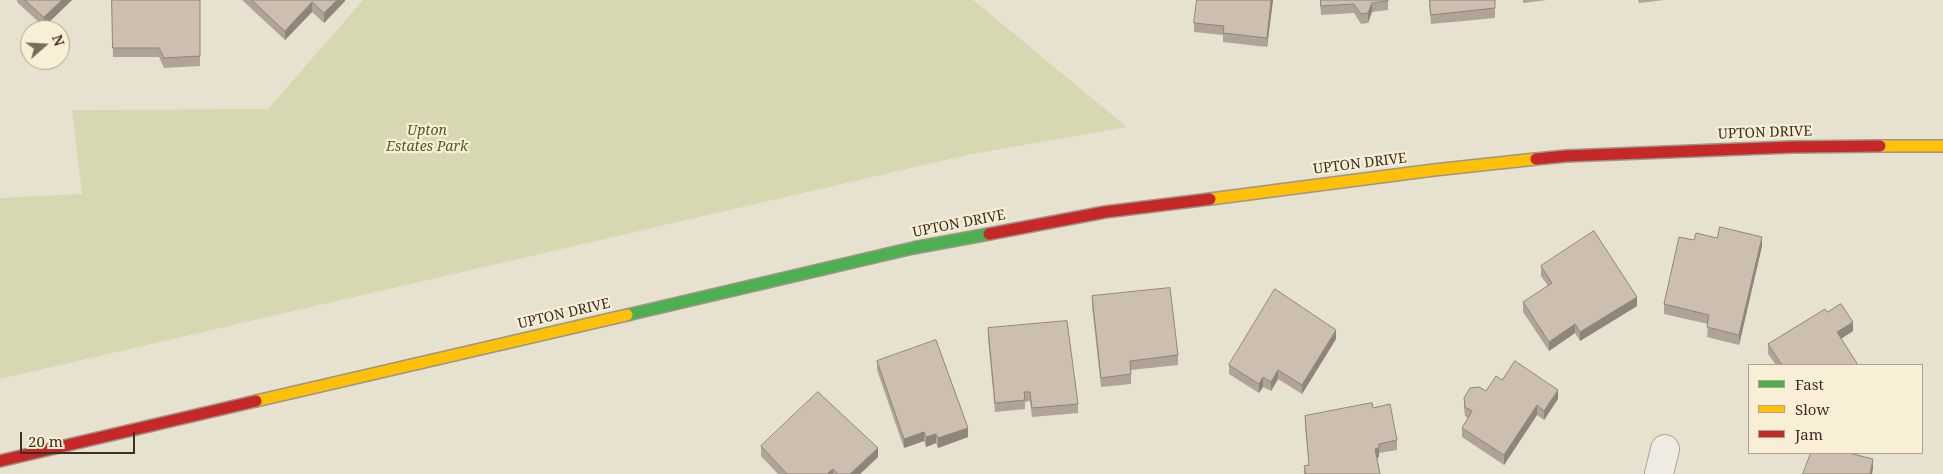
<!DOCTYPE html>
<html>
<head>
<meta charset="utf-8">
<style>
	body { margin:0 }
	#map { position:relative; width:1943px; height:474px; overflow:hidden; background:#e7e1d0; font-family:"Noto Serif",serif }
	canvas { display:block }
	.legend { position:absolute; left:1748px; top:364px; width:175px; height:90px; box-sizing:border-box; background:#f8efd6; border:1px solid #aea28d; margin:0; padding:6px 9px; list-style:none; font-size:15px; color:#3e2e1f }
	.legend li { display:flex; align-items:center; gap:10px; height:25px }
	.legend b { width:25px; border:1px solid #aea28d }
	.north { position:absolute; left:20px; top:20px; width:50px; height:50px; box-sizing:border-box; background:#f8efd6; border:1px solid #aea28d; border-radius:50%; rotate:71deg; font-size:14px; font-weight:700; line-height:20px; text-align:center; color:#3e2e1f }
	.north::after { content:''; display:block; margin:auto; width:18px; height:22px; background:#796d5d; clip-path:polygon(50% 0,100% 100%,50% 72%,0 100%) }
	.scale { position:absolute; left:20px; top:432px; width:115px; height:22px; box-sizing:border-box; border:2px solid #3e2e1f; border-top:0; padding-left:6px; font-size:15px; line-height:18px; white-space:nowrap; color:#3e2e1f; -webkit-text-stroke:4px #f8efd6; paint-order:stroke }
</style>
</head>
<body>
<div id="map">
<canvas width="1943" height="474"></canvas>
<ul class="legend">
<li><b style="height:6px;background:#4caf50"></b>Fast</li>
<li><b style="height:6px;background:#ffc107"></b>Slow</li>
<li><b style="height:6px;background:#c62828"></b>Jam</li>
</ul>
<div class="north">N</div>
<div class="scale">20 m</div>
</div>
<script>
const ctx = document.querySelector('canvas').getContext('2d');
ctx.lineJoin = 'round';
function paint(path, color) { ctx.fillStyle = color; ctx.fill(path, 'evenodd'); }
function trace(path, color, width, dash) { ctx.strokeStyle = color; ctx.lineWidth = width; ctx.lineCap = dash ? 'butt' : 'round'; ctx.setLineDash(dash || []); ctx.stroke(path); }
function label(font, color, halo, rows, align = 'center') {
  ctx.font = font + ' "Noto Serif",serif'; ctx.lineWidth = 4.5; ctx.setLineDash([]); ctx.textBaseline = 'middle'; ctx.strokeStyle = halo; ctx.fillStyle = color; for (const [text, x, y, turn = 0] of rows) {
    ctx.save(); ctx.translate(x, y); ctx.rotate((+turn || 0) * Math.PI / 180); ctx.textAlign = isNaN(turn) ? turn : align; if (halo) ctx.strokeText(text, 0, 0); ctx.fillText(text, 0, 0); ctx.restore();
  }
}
const green = new Path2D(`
	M363 0H973L1127 127 967 155 0 379V198L82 194 72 110 268 109Z`);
const street = new Path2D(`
	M1659 474 1665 449`);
const fast = new Path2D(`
	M627 315 913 248 989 234`);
const slow = new Path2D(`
	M1880 146H1943
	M1210 199 1434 170 1536 159
	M256 401 627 315`);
const jam = new Path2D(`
	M1536 159 1566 156 1792 147 1880 146
	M989 234 1105 212 1210 199
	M0 461 256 401`);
const wall = new Path2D(`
	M17 0H72L44 27 17 2Z
	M112 0H200V66L164 68 159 57H113Z
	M242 0H345V1L324 23 312 12 285 40Z
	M1273 0 1267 47 1223 42V35L1194 32V23Z
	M1320 0H1388V10L1372 12 1368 23 1361 24 1354 13 1321 15Z
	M1429 0H1495V18L1431 24Z
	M1523 0H1547L1523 3Z
	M1638 0H1664L1639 3Z
	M1717 238 1762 246 1739 345 1707 337 1708 324 1664 314V304L1694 240Z
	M1541 266 1637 306 1580 341 1575 333 1549 351 1523 312V302L1548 286 1541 276Z
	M1092 296 1178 355V365L1131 370V384L1101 387 1092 306Z
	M1827 312 1853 331 1841 339 1858 365H1776L1768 354V344Z
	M988 328 1078 404V413L1032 417 1030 401 1025 402V409L995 412 988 338Z
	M1336 339 1302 394 1278 379 1271 391 1263 387 1259 393 1229 374V365Z
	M877 361 968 437 938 448 936 443 926 447 924 441 904 448 877 370Z
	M1502 380 1558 399 1544 420 1537 415 1504 465 1462 437V428L1468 418 1465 416 1464 408V398L1486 391Z
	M1373 408 1397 440V450L1379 453V457L1377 458 1380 474H1304V466H1309L1305 426V416Z
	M761 446 878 457 860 474H778L761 456Z`);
const shadedWall = new Path2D(`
	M62 0H72L44 27V17Z
	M337 0H345V1L324 23V13Z
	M1271 0H1273L1267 47V38Z
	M312 2V12L285 40V31Z
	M1372 3V12L1368 23V13Z
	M1762 237V246L1739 345V335Z
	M1637 297V306L1580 341V332Z
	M1853 322V331L1837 341V332Z
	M1575 324V333L1549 351V342Z
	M1336 330V339L1302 394V385Z
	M1278 370V379L1271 391V382Z
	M1263 377V387L1259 393V384Z
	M1558 390V399L1544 420V411Z
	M1537 405V415L1504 465V455Z
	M968 428V437L938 448V438Z
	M924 432V441L904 448V439Z
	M936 434V443L926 447V437Z
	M878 448V457L860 474H850Z
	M1379 448V457L1375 458V449Z
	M1873 459V469L1872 474H1870Z
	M833 469V474H828V473Z`);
const building = new Path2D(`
	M25 0H62L44 17Z
	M112 0H200V56L164 58 159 48H113Z
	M252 0H337L324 13 312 2 285 31Z
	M1197 0H1271L1267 38 1223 33 1224 26 1194 23Z
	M1321 0H1388V1L1372 3 1368 13 1361 14 1354 4 1321 6Z
	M1430 0H1495V8L1431 15Z
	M1720 227 1762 237 1739 335 1707 327 1709 315 1664 304 1679 237 1694 240 1696 233 1717 238Z
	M1594 231 1637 297 1580 332 1575 324 1549 342 1523 302 1552 283 1541 266Z
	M1170 288 1178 355 1130 361 1131 374 1101 378 1092 296Z
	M1275 289 1336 330 1302 385 1278 370 1271 382 1263 377 1259 384 1229 365Z
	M1841 304 1853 322 1837 332 1858 365H1782L1768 344 1825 309 1827 312Z
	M1067 321 1078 404 1032 408 1030 392H1024L1025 400 995 403 988 328Z
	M936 340 968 428 938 438 936 434 926 437 924 432 904 439 877 361Z
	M1515 361 1558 390 1544 411 1537 405 1504 455 1462 428 1472 411 1465 407 1464 398 1470 388 1479 387 1486 391 1496 376 1502 380Z
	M818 392 878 448 850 474H838L833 469 828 473 829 474H787L761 446Z
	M1372 403 1373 408 1390 404 1397 440 1379 444V448L1375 449 1380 474H1306L1304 466 1309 465 1305 416Z
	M1811 453H1849L1873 459 1870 474H1803Z`);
const parkNames = [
	["Upton",427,131],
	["Estates Park",427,147]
];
const streetNames = [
	["UPTON DRIVE",1765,133,-2],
	["UPTON DRIVE",1360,164,-7],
	["UPTON DRIVE",959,224,-11],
	["UPTON DRIVE",564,314,-13]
];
paint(green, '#d7d8b1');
trace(street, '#ada698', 30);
trace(fast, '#9c9588', 14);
trace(slow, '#9c9588', 14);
trace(jam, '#9c9588', 14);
trace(street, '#efebe2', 28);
trace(fast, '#4caf50', 11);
trace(slow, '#ffc107', 11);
trace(jam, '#c62828', 11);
paint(wall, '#afa497');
paint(shadedWall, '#8f867b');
paint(building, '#ccbfb0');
trace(building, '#8f867b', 1);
label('italic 14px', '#4d5b24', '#f8efd6', parkNames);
label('14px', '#3e2e1f', '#f8efd6', streetNames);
</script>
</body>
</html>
